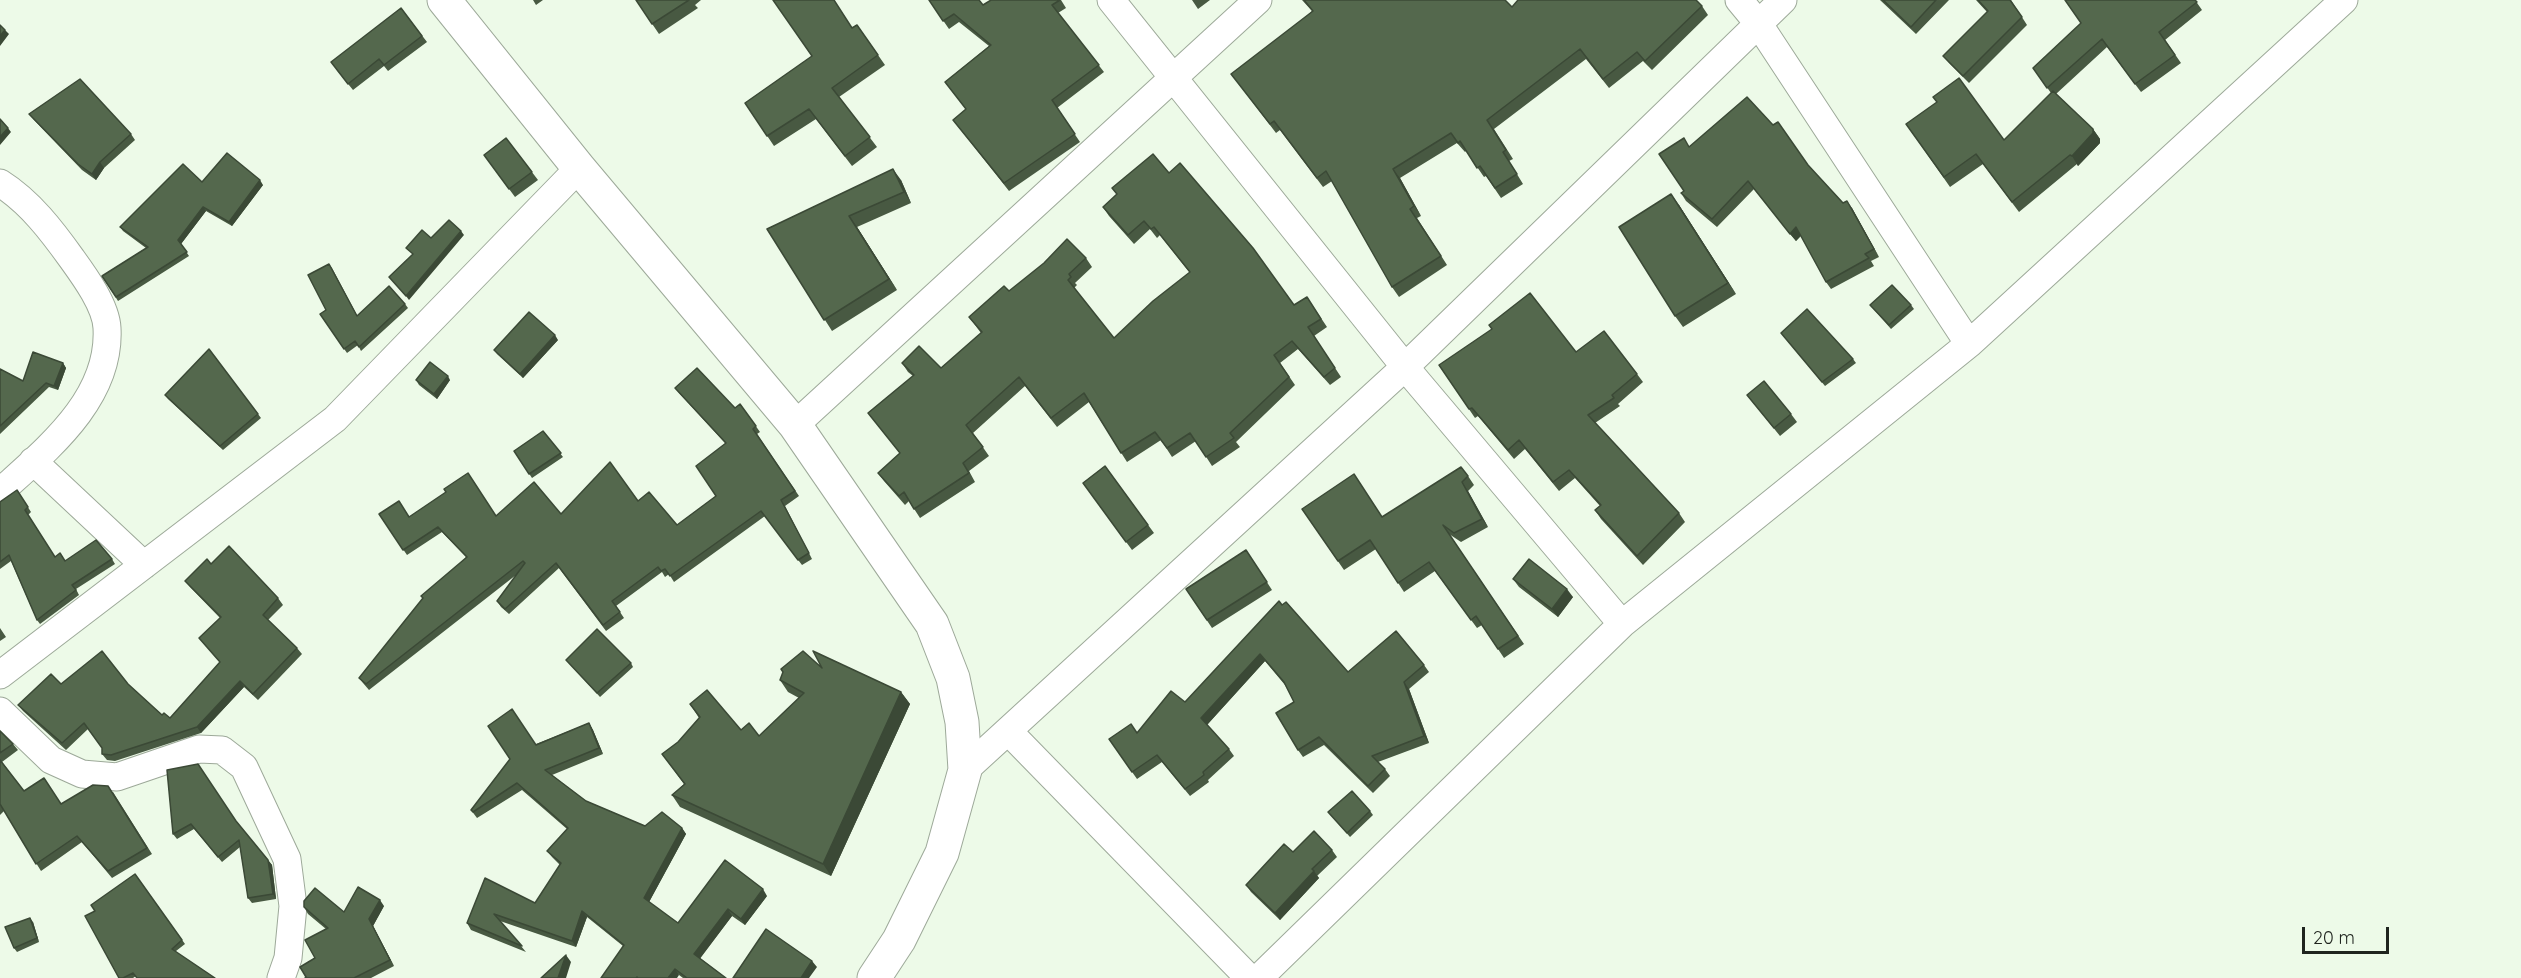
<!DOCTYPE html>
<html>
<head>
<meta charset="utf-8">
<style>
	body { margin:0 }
	#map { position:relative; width:2521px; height:978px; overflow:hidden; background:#edfae8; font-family:Quicksand,sans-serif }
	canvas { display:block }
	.scale { position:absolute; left:2302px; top:927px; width:87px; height:27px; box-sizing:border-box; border:3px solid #1f241e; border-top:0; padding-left:8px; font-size:18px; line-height:21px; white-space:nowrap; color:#1f241e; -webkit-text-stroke:4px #edfae8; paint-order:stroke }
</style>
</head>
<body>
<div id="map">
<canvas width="2521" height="978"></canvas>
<div class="scale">20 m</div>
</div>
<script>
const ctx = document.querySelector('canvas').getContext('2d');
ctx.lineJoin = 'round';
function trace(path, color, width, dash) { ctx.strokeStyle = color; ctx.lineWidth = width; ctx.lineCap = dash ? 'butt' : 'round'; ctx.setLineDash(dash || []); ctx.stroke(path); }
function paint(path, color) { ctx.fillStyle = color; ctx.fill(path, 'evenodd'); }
const street = new Path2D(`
	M1111 0 1405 367 1622 624
	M1739 0 1758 23 1969 344
	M0 183C30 202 52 231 72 259 85 277 106 306 107 328 111 399 47 449 0 492
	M795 425 1258 0
	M33 461 144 565
	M0 675 335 419 579 168
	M0 711 51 760 82 774 117 777 199 749 222 750 244 767 287 859 293 906 288 958 281 978
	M1008 731 1249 978
	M965 770 1405 367 1783 0
	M1259 978 1622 624 1969 344 2344 0`);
const secondary = new Path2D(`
	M444 0 579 168 795 425 932 624 953 678 962 722 965 770 942 853 899 940 874 978`);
const wall = new Path2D(`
	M533 0H543L536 5Z
	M636 0H701L695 5 698 8 659 34Z
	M929 0 983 5 1061 0 1066 8 1058 13 1104 72 1057 108 1080 142 1009 191 953 120 966 109 945 82 989 46 959 22 949 29Z
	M1192 0H1210L1198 9Z
	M1302 0H1505L1512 7 1702 6 1708 15 1652 70 1643 61 1609 88 1586 59 1494 129 1513 159 1509 161 1523 184 1501 198 1486 176 1484 177 1466 151 1465 152 1457 143 1400 178 1421 216 1417 218 1447 265 1399 297 1392 287 1332 181 1323 187 1280 130 1276 133 1238 83 1312 11Z
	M1880 0H1949L1916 34Z
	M1976 0H2011L2027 25 1969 83 1949 63 1943 56 1987 12Z
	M2195 0 2202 10 2165 40 2181 63 2141 92 2107 47 2056 94 2093 129 2100 139V143L2078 166 2077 164 2019 212 1983 164 1950 187 1906 124 2004 140 2051 93 2033 68 2081 23Z
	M401 8 427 42 388 71 384 66 353 90 336 69Z
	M857 25 885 65 839 97 877 147 852 166 816 119 774 146 745 103Z
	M29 114 131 134 135 140 104 168 96 180 82 170 34 120Z
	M506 138 538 180 515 197 484 155Z
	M1690 147 1808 165 1843 203 1852 208 1879 257 1871 261 1874 266 1831 289 1826 282 1801 236 1796 241 1754 189 1717 227 1686 201 1681 193 1684 191Z
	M1169 173 1294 305 1307 297 1327 327 1314 336 1341 377 1330 385 1298 349 1280 363 1295 385 1236 442 1240 447 1212 466 1196 441 1172 457 1161 440 1127 462 1089 402 1057 427 1025 386 973 433 989 456 969 471 975 482 920 518 909 501 905 505 884 481 878 473 900 453 868 413 913 376 908 372 902 363 941 368 981 333 969 317 1009 291 1086 258 1092 267 1075 283 1077 285 1074 288 1114 338 1190 273 1160 235 1157 238 1150 229 1134 244 1109 216 1103 207 1117 195 1112 188Z
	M901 180 911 203 857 227 897 290 832 331 767 229Z
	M202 182 263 185 232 226 206 211 181 244 189 256 118 301 102 276 146 248 123 231 120 227Z
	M1679 205 1736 294 1683 327 1675 316Z
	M329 264 357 316 405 304 408 308 361 351 358 345 347 353 320 314 326 310Z
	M1870 305H1911L1914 309 1891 329Z
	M1781 333 1853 359 1856 363 1825 386Z
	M558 340 523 378 497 354 494 350Z
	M209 349 261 418 223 450 168 399 165 395Z
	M1576 352 1637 374 1643 382 1618 404 1620 406 1595 423 1679 513 1685 522 1643 565 1601 519 1595 510 1600 506 1575 478 1559 491 1525 449 1514 459 1478 416 1475 418 1439 365Z
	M63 363 66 368 58 390 49 387 0 434V369L23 381Z
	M416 380H450L437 399 419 385Z
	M675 388 735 408 740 404 760 432 757 434 799 496 785 506 812 559 802 565 765 516 674 582 669 574 665 577 662 572 616 606 624 618 606 631 559 568 509 614 501 607 497 601 516 575 369 690 363 683 359 678 466 557 442 532 407 555 379 514 409 517 496 516 561 514 638 501 677 525 716 496 725 443 679 393Z
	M1747 395 1791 414 1797 422 1780 436Z
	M543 431 563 457 532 478 514 451Z
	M1105 466 1154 533 1132 550 1083 483Z
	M1468 476 1474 485 1468 491 1488 527 1461 542 1449 534 1524 644 1504 658 1482 625 1477 628 1435 571 1404 592 1376 549 1344 570 1302 509 1383 517Z
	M17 490 31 512 28 515 55 557 65 561 112 559 115 564 76 589 79 595 40 624 37 620 11 561 0 569V502Z
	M1246 550 1272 590 1212 628 1186 589Z
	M211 564 278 598 283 605 268 620 297 648 302 654 258 700 244 687 201 733 115 761 107 760 102 754V748L88 729 66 750 23 711 18 705 61 684H128L162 715 170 718 220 662 199 638 220 618 190 587 185 581Z
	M1513 579 1573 597 1558 617 1519 587Z
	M1282 605 1348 672 1424 665 1429 672 1409 689 1429 743 1378 762 1385 769 1390 776 1373 793 1324 745 1303 757 1298 750 1294 702 1285 685 1265 661 1207 725 1229 749 1234 756 1208 780 1209 782 1190 796 1162 762 1137 779 1109 739 1137 733 1185 702Z
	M0 628 6 637 0 641Z
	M566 660 631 663 633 667 600 697Z
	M822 668 901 692 910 704 831 876 680 807 672 795 684 784 662 754 678 742 699 718 690 704 741 730 759 736 799 698 788 692 780 680Z
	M589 723 593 730 603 754 552 775 586 801 645 826 682 828 686 834 649 902 678 923 767 896 745 925 732 916 700 958 726 978H683L679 975 623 946 587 917 576 947 500 921 526 952 471 930 467 923 535 903 560 865 552 857 547 851 567 829 522 790 477 818 471 810 510 759 536 744Z
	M0 731 13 744 18 750 2 762 24 791 61 804 113 792 152 854 112 878 82 842 41 871 4 811 0 815Z
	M167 770 237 822 272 865 276 899 252 903 248 898 240 847 222 862 194 829 177 839 173 834Z
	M1370 811 1373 815 1350 837 1328 812Z
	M1332 850 1337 857 1317 876 1319 878 1280 920 1251 892 1246 885Z
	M135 874 185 944 176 951 133 978H119L95 911Z
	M384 906 373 926 394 966 371 978H305L315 958 326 929 308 914 304 907 344 912Z
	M33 922 39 942 17 952 14 948Z`);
const shadedWall = new Path2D(`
	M5 30 9 34 0 46V36Z
	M8 128 11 132 0 145V137Z
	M2093 129 2100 139V143L2078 166 2072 156Z
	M100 162 104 168 96 180 92 174Z
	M893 169 901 180 911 203 904 192Z
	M1393 169 1400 178 1421 216 1414 206Z
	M260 180 263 185 232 226 229 222Z
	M1671 194 1679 205 1736 294 1728 283Z
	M1847 201 1852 208 1879 257 1874 249Z
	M203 207 206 211 181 244 178 240Z
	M849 216 857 227 897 290 889 279Z
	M1796 227 1801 235 1796 241 1790 234Z
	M461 231 464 235 409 300 406 296Z
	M329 264 332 268 360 321 357 316Z
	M555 335 558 340 523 378 520 374Z
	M63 363 66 368 58 390 54 386Z
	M448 376 450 380 437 399 434 394Z
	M1462 482 1468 491 1488 527 1482 519Z
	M1567 589 1573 597 1558 617 1552 609Z
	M1260 654 1265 661 1206 726 1201 718Z
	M240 681 244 687 201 733 197 727Z
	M1404 682 1409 689 1429 743 1424 736Z
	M901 692 910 704 831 876 823 864Z
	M589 723 593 730 603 754 599 748Z
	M682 828 686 834 648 904 644 898Z
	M268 860 272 865 276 899 273 894Z
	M1314 871 1319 878 1280 920 1275 913Z
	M763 889 767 896 745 925 741 919Z
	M380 900 384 906 373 926 394 966 390 960 369 919Z
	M728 909 732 916 699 960 694 954Z
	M582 911 587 917 576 947 572 941Z
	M30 918 33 922 39 942 37 938Z
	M566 955 571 962 566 978H558Z
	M812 961 817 967 809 978H801Z
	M675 969 679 975 677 978H668Z`);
const building = new Path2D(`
	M636 0H689L652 24Z
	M773 0H834L852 28 857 25 878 55 832 88 870 137 845 156 809 109 767 136 745 103 812 56Z
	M929 0H979L983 5 991 0H1060L1052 5 1099 65 1052 100 1075 134 1004 183 953 120 966 109 945 82 991 45 954 14 943 21Z
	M1304 0H1505L1512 7 1518 0H1696L1702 6 1645 61 1637 52 1603 79 1580 49 1487 120 1506 150 1503 152 1517 174 1495 188 1480 166 1477 168 1460 141 1458 143 1451 133 1393 169 1414 206 1410 209 1441 256 1392 287 1326 171 1317 178 1274 121 1270 124 1231 74 1313 11Z
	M1883 0H1936L1911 27Z
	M1978 0H2010L2022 17 1963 76 1943 56 1988 11Z
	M2065 0H2195L2197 2 2159 32 2175 55 2135 84 2102 39 2047 88 2033 68 2081 23Z
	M401 8 422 36 384 65 379 59 348 84 331 62Z
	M0 25 5 30 0 36Z
	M1959 78 2004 140 2053 91 2093 129V133L2072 156 2070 155 2012 202 1976 154 1944 177 1906 124 1937 102 1933 97Z
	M80 79 131 134 100 162 92 174 78 164 29 114Z
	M1747 97 1773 125 1778 122 1808 165 1843 203 1847 201 1874 249 1865 254 1869 258 1826 282 1796 227 1790 234 1748 181 1712 219 1681 193 1684 191 1659 154 1684 138 1689 147Z
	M0 119 8 128 0 137Z
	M506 138 532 172 509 189 484 155Z
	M227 153 260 180 229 222 203 207 178 240 187 252 116 297 102 276 148 247 120 227 183 164 202 182Z
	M1153 154 1169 173 1180 163 1253 248 1294 305 1307 297 1321 319 1308 327 1335 368 1324 377 1292 341 1274 355 1289 377 1230 433 1234 438 1206 457 1190 433 1167 448 1155 432 1121 453 1084 393 1051 418 1019 377 966 425 983 447 963 463 969 473 914 509 904 492 899 496 878 473 900 453 868 413 914 375 902 363 919 346 941 368 982 332 969 317 1004 286 1009 291 1044 263 1067 239 1086 258 1069 274 1071 277 1068 280 1114 338 1153 301 1190 272 1154 227 1151 229 1144 221 1128 235 1103 207 1117 194 1112 188Z
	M893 169 904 192 849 216 889 279 824 320 767 229Z
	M1671 194 1728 283 1675 316 1619 227Z
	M449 220 461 231 406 296 389 277 413 254 406 248 422 230 431 238Z
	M329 264 357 316 389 286 405 304 359 347 355 341 344 349 320 314 326 310 308 275Z
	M1892 285 1911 305 1889 325 1870 305Z
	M1530 293 1576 352 1604 331 1637 374 1612 395 1614 398 1588 415 1679 513 1637 556 1595 510 1601 505 1569 470 1553 482 1519 440 1508 450 1472 408 1469 409 1439 365 1492 329 1489 325Z
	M1807 309 1853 359 1822 382 1781 333Z
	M529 312 555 335 520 374 494 350Z
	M209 349 258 414 220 446 165 395Z
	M33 352 63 363 54 386 46 383 0 426V369L23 381Z
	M430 362 448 376 434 394 416 380Z
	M697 368 735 408 740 404 756 426 753 429 795 491 781 500 809 553 798 560 761 511 670 576 665 569 661 571 658 567 612 601 620 612 603 625 556 563 505 609 497 601 525 563 523 561 366 684 359 678 423 598 421 596 467 557 438 527 403 550 379 514 399 501 409 517 446 492 444 489 468 473 496 516 534 482 561 514 610 462 638 501 649 492 677 525 716 496 696 466 726 443 675 388Z
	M1764 381 1791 414 1774 428 1747 395Z
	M543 431 561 453 529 474 514 451Z
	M1105 466 1148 525 1126 542 1083 483Z
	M1461 467 1468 476 1462 482 1482 519 1454 533 1443 525 1518 636 1498 649 1476 616 1471 620 1429 562 1398 583 1370 540 1338 561 1302 509 1354 474 1382 517Z
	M17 490 28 507 25 510 55 557 60 553 65 561 96 540 112 559 72 585 76 590 37 620 9 555 0 562V502Z
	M229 546 278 598 263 615 297 648 253 694 240 681 197 727 111 755 102 754V748L84 723 62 743 18 705 51 674 61 684 102 651 128 684 162 715 164 713 170 718 220 662 199 638 221 617 185 581 207 559 211 564Z
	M1246 550 1267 582 1207 620 1186 589Z
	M1529 559 1567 589 1552 609 1513 579Z
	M1279 601 1282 605 1286 602 1348 672 1396 631 1424 665 1404 682 1424 736 1372 756 1385 769 1368 786 1319 737 1298 750 1276 713 1294 702 1284 682 1260 654 1201 718 1229 749 1203 772 1204 775 1185 789 1157 755 1132 772 1109 739 1131 724 1137 733 1171 691 1185 702Z
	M597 629 631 663 597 693 566 660Z
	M803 651 822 668 813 651 901 692 823 864 672 795 685 784 662 754 678 742 700 717 690 704 707 690 741 730 749 723 759 736 804 693 780 680 783 672 781 669Z
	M512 709 536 745 589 723 599 748 545 770 586 801 645 826 662 812 682 828 644 898 678 923 725 860 763 889 741 919 728 909 694 954 726 978H687L675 969 668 978H638L637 977 636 978H601L624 945 582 911 572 941 494 914 522 946 467 923 485 878 535 903 561 863 547 851 568 828 517 783 473 812 471 810 510 759 488 726Z
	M0 731 13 744 0 753Z
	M0 760 24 791 44 778 61 804 93 785 108 786 147 848 108 871 77 836 36 864 0 804Z
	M198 764 236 821 268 860 273 894 248 898 239 840 218 857 191 824 173 834 167 770Z
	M1352 791 1370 811 1347 833 1328 812Z
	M1314 831 1332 850 1312 869 1314 871 1275 913 1246 885 1284 844 1293 852Z
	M135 874 182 940 172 949 215 978H137L133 973 123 978H119L85 916 95 911 91 905Z
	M358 887 380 900 369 919 390 960 354 978H305L306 977 300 967 315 958 305 940 328 928 304 907V901L315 888 344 912Z
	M30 918 37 938 14 948 5 927Z
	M766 929 812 961 801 978H733Z
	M566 955 558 978H541Z`);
trace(street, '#9da999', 29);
trace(secondary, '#9da999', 35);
trace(street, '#fff', 27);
trace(secondary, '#fff', 33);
paint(wall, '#485942');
paint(shadedWall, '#3b4936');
paint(building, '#54684d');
trace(building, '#3b4936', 1.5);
</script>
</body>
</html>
